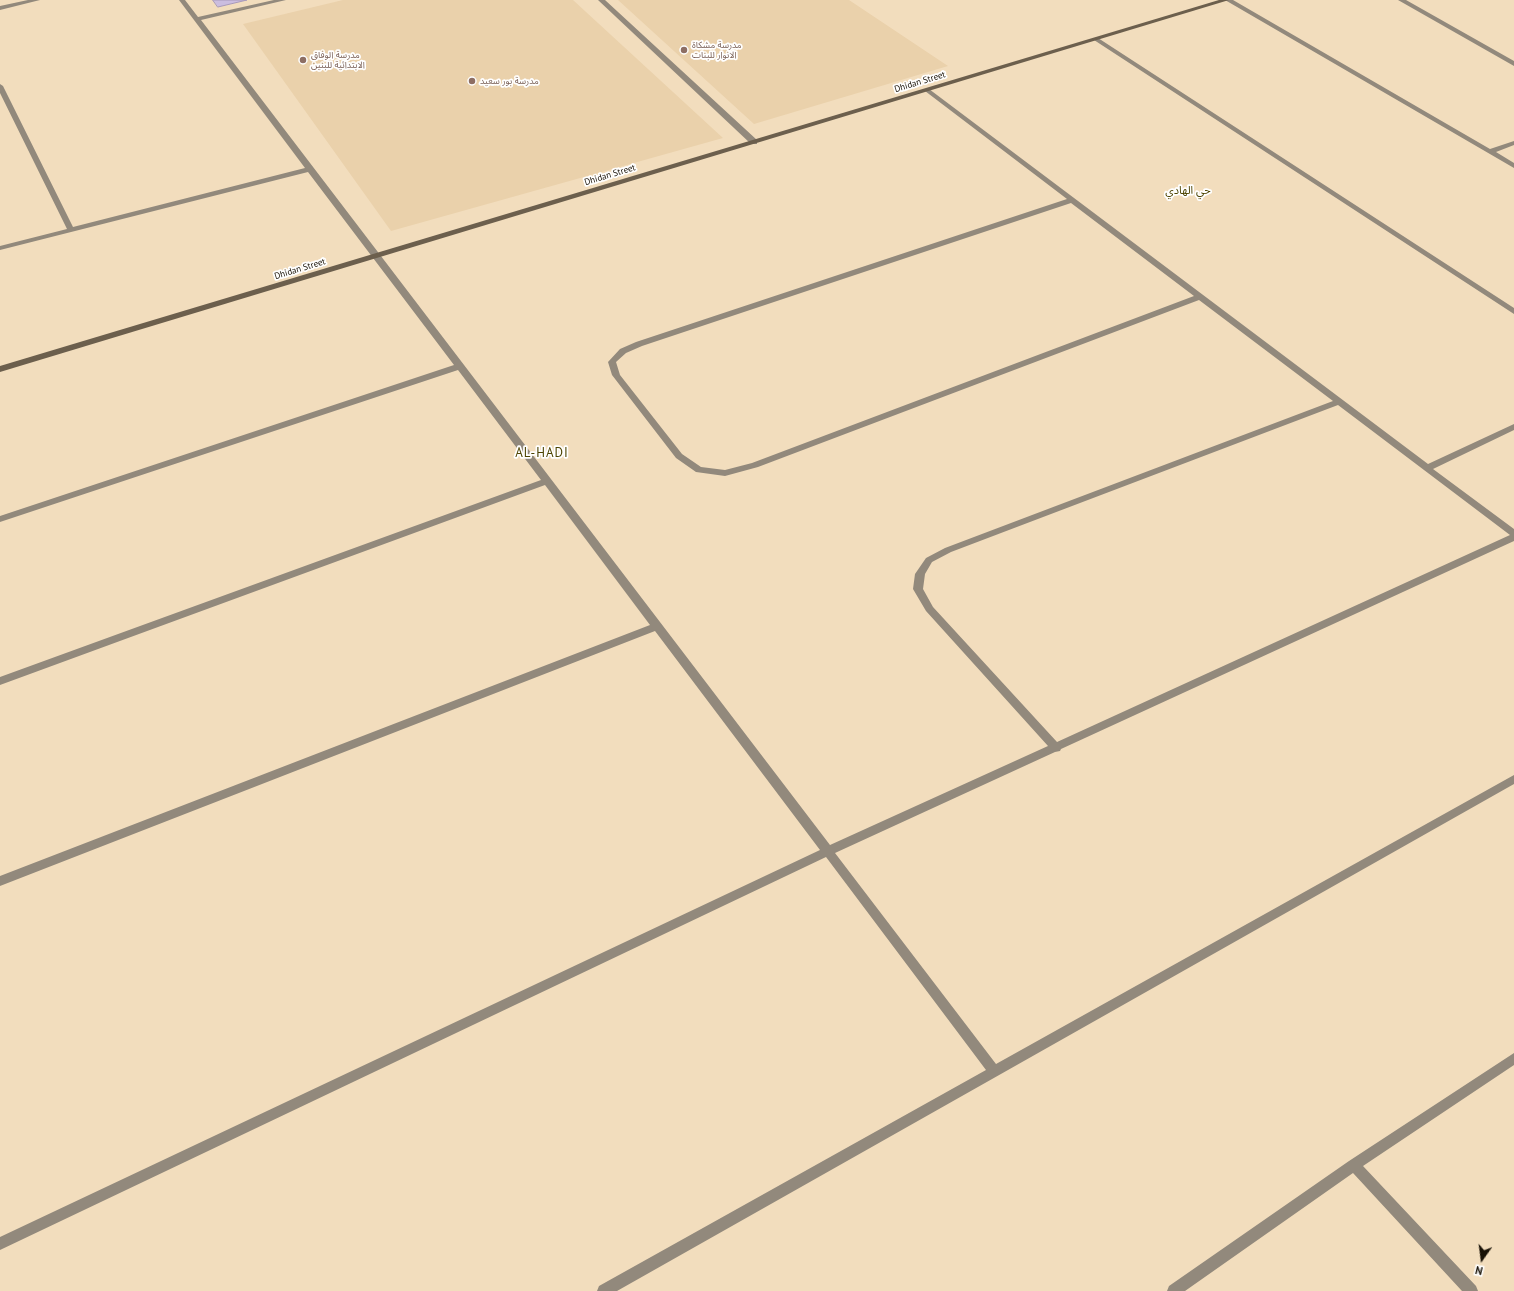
<!DOCTYPE html>
<html>
<head>
<meta charset="utf-8">
<style>
	body { margin:0 }
	#map { position:relative; width:1514px; height:1291px; overflow:hidden; background:#f2ddbd; font-family:"PT Sans",sans-serif }
	canvas { display:block }
	.north { position:absolute; left:1462px; top:1239px; width:40px; height:40px; -webkit-text-stroke:3px #fff; paint-order:stroke; rotate:194deg; font-size:11px; font-weight:700; line-height:16px; text-align:center; color:#181106 }
	.north::after { content:''; display:block; margin:auto; width:14px; height:18px; background:#181106; clip-path:polygon(50% 0,100% 100%,50% 72%,0 100%) }
</style>
</head>
<body>
<div id="map">
<canvas width="1514" height="1291"></canvas>
<div class="north">N</div>
</div>
<script>
const ctx = document.querySelector('canvas').getContext('2d');
ctx.lineJoin = 'round';
function paint(path, color) { ctx.fillStyle = color; ctx.fill(path, 'evenodd'); }
function trace(path, color, width, dash) { ctx.strokeStyle = color; ctx.lineWidth = width; ctx.lineCap = dash ? 'butt' : 'round'; ctx.setLineDash(dash || []); ctx.stroke(path); }
function label(font, color, halo, rows, align = 'center') {
  ctx.font = font + ' "PT Sans","Noto Sans Arabic",sans-serif'; ctx.lineWidth = 3.5; ctx.setLineDash([]); ctx.textBaseline = 'middle'; ctx.strokeStyle = halo; ctx.fillStyle = color; for (const [text, x, y, turn = 0] of rows) {
    ctx.save(); ctx.translate(x, y); ctx.rotate((+turn || 0) * Math.PI / 180); ctx.textAlign = isNaN(turn) ? turn : align; if (halo) ctx.strokeText(text, 0, 0); ctx.fillText(text, 0, 0); ctx.restore();
  }
}
const built = new Path2D(`
	M343 0H573L723 138 391 231 243 24Z
	M618 0H849L948 66 754 124Z`);
const building = new Path2D(`
	M213 0H247L218 7Z`);
const street = new Path2D(`
	M28 0H40L0 10V6Z
	M179 0H185L198 17 274 0H286L201 20 830 845 1048 746 926 611 913 589 915 574 926 558 945 548 1333 401 1199 300 758 467 725 476 696 472 676 458 612 375 608 362 620 349 636 342 1067 199 925 91V89H929L1428 464 1514 424V430L1433 469 1514 529V541L1061 749 1060 751 1055 752 835 853 996 1064 1514 775V784L617 1291H597L599 1286 986 1070 826 857 0 1250V1237L820 850 655 631 0 886V876L650 625 545 485 0 685V677L541 480 458 370 0 522V516L454 365 308 172 0 250V246L67 229 0 93V84L3 86 73 227 305 168ZM1071 203 1194 296 752 463 725 470 701 467 682 454 620 375 616 362 626 353 642 346ZM1338 405 1510 535 1057 742 933 607 923 589 925 574 932 562 951 552Z
	M598 0H605L757 140V144H751Z
	M1225 0H1233L1490 149 1514 141V145L1496 152 1514 163V168Z
	M1398 0H1406L1514 61V66Z
	M1094 38H1098L1514 308V314L1094 40Z
	M1514 1053V1065L1363 1166 1476 1286 1478 1291H1462L1353 1173 1185 1291H1167L1169 1286 1349 1161Z`);
const secondary = new Path2D(`
	M1219 0H1229L0 372V366Z`);
const markers = [
	[684,50,4,"#8d6e63"],
	[303,60,4,"#8d6e63"],
	[472,81,4,"#8d6e63"]
];
const farEducationnames = [
	["مدرسة مشكاة",692,45],
	["الانوار للبنات",692,55],
	["مدرسة الوفاق",311,55],
	["الابتدائية للبنين",311,65],
	["مدرسة بور سعيد",480,81]
];
const farStreetnames = [
	["Dhidan Street",920,82,-17],
	["Dhidan Street",610,175,-17],
	["Dhidan Street",300,269,-17]
];
const farQuarternames = [
	["حي الهادي",1188,191]
];
const quarterNames = [
	["AL-HADI",542,453]
];
paint(built, '#ead1ab');
paint(building, '#cbbddf');
trace(building, '#a89aba', 1);
paint(street, '#92897c');
paint(secondary, '#6c5f4d');
for (const [x, y, r, color] of markers) { const dot = new Path2D(); dot.arc(x, y, r, 0, 2 * Math.PI); ctx.fillStyle = color; ctx.fill(dot); trace(dot, '#fff', 1.5); }
label('9px', '#785e54', '#fff', farEducationnames, 'left');
label('9px', '#181106', '#fff', farStreetnames);
label('11px', '#4c4300', '#fff', farQuarternames);
ctx.letterSpacing = '1px';
label('13px', '#4c4300', '#fff', quarterNames);
ctx.letterSpacing = '0px';
</script>
</body>
</html>
